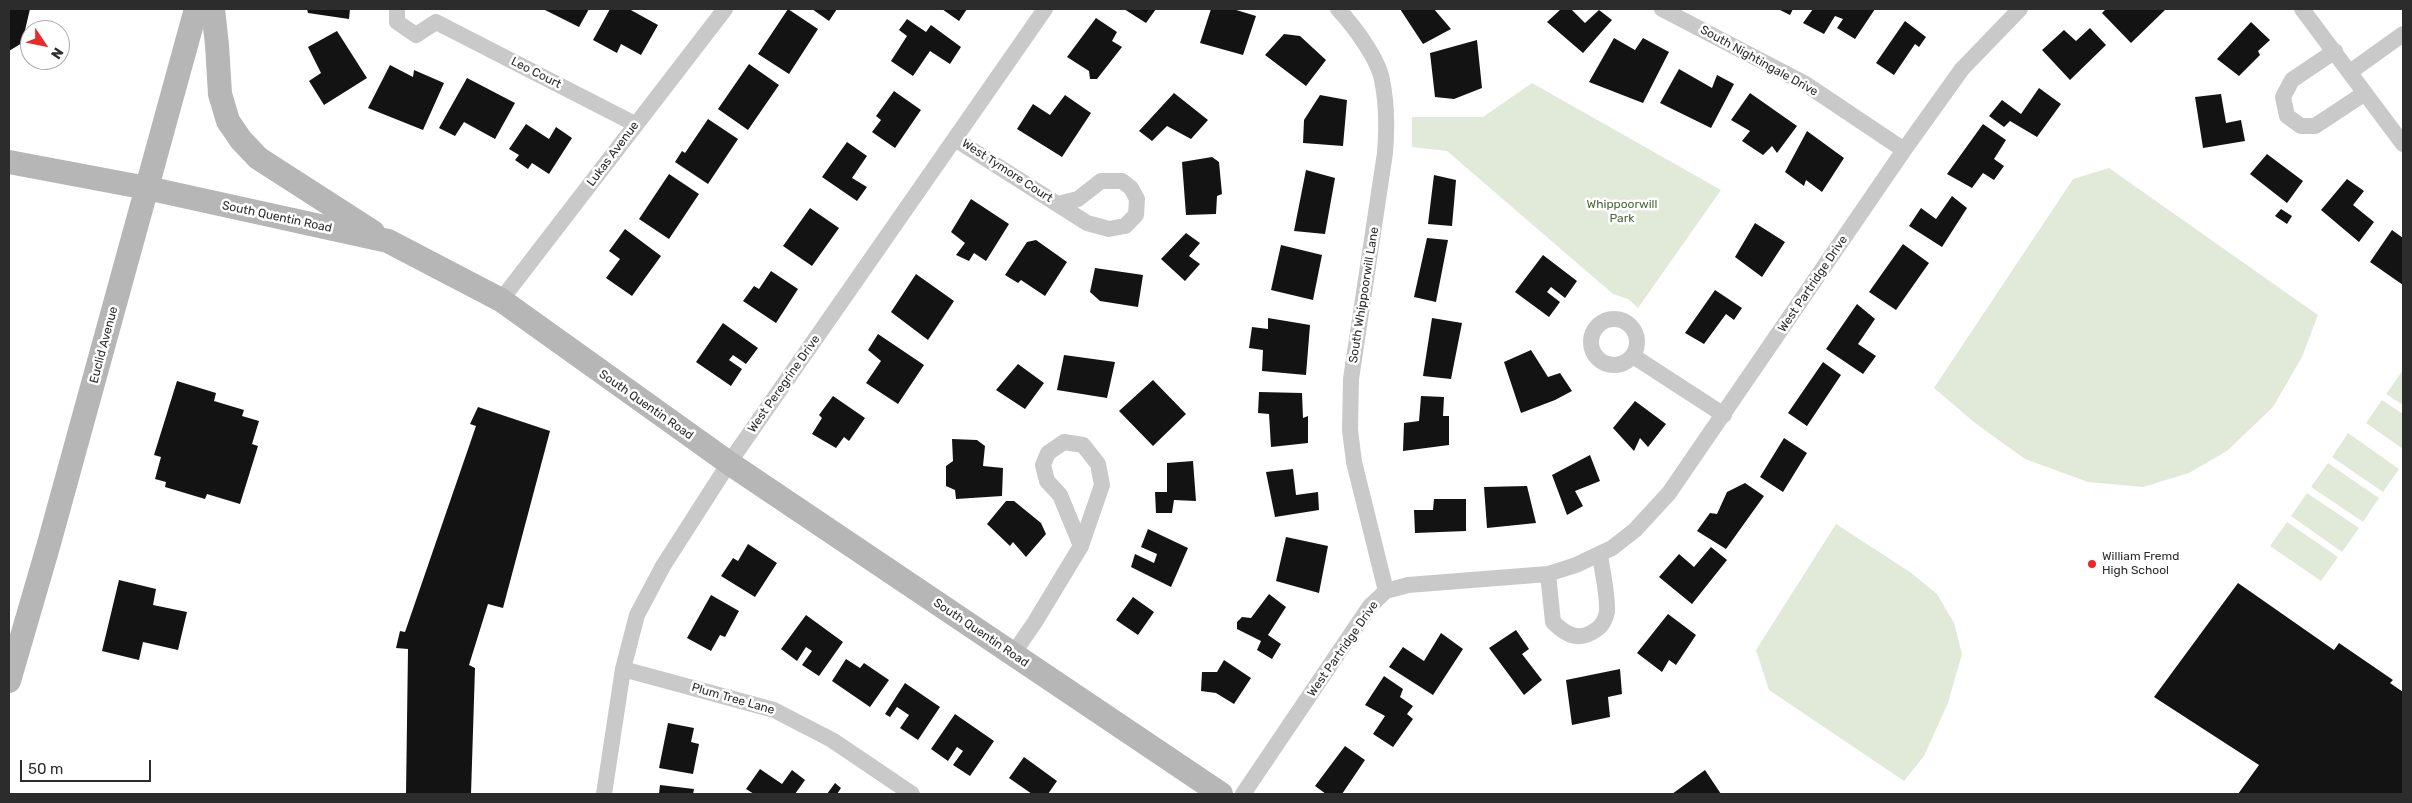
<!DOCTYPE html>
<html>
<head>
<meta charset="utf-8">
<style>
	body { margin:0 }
	#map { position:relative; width:2412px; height:803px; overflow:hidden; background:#fff; font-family:Rubik,sans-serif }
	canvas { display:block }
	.frame { position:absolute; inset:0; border:10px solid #2c2c2c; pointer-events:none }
	.north { position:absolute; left:20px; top:20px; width:50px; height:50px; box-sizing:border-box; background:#fff; border:1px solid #ababab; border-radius:50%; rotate:124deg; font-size:14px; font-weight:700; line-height:20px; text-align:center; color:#2c2c2c }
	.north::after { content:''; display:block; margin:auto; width:18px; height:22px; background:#e82b29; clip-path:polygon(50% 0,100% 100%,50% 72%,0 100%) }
	.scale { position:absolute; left:20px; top:760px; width:131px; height:22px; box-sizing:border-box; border:2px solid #2c2c2c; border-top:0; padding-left:6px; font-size:15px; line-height:18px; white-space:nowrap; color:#2c2c2c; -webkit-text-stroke:4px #fff; paint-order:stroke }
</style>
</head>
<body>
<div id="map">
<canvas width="2412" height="803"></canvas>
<div class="frame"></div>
<div class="north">N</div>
<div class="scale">50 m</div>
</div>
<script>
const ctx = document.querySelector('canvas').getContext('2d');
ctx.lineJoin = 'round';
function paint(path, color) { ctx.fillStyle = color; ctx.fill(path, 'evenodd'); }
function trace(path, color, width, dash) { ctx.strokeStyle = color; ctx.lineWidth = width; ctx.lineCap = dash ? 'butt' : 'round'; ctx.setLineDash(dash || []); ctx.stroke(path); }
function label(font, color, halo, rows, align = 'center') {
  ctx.font = font + ' Rubik,sans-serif'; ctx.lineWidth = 5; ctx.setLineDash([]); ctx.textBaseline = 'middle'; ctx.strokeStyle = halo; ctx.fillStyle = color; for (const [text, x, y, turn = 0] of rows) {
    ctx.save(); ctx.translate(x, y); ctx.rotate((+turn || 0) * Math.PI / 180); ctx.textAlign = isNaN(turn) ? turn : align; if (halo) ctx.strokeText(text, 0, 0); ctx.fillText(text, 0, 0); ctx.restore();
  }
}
const green = new Path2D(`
	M1532 83 1721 190 1638 308 1628 299 1613 294 1447 151 1412 147V117H1483Z
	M2109 168 2318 315 2302 357 2273 407 2227 451 2189 473 2143 487 2088 482 2025 459 1975 423 1934 388 2073 179Z
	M2403 370V405L2386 394Z
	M2382 400 2403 414V449L2366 423Z
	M2348 433 2399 469 2383 492 2332 457Z
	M2328 463 2379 498 2363 522 2311 487Z
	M2307 493 2359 528 2342 552 2291 516Z
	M2287 522 2338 557 2321 581 2270 546Z
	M1836 524 1910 572 1937 594 1954 623 1962 654 1948 703 1924 756 1904 781 1769 690 1756 650Z`);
const building = new Path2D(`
	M9 9H30L22 43 9 51Z
	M307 9H350L349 19 308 13Z
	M543 9H589L579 27Z
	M610 9H629L658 25 641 55 621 44 617 53 593 40Z
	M788 9 818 29 789 74 758 54Z
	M812 9H837L829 21Z
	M942 9H967L959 21Z
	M1124 9H1156L1146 23Z
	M1211 9H1233L1256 16 1243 55 1200 43Z
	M1400 9H1434L1451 29 1423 44Z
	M1561 9H1571L1585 23 1599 10 1612 20 1583 53 1547 22Z
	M1778 9H1793L1790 15Z
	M1813 9H1875L1855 39 1837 28 1843 19 1835 16 1824 34 1803 23Z
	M2106 9H2166L2131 43 2102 13Z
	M1096 18 1117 32 1112 41 1122 47 1097 79H1090L1089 71 1067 57Z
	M907 19 926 32 931 25 961 47 950 64 930 51 913 76 891 61 907 36 899 30Z
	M1905 21 1926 37 1919 47 1915 44 1894 75 1876 63Z
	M2251 22 2270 40 2258 51 2260 55 2239 76 2217 59Z
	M2090 28 2106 45 2070 80 2042 50 2064 30 2076 41Z
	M337 31 367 78 324 105 309 81 321 73 308 47Z
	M1284 34 1300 36 1326 60 1306 86 1265 55Z
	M1614 38 1635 50 1643 38 1669 52 1643 103 1589 82Z
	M1477 40 1482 88 1454 99 1435 97 1430 53Z
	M749 64 779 85 748 130 718 109Z
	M390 65 413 77 414 70 444 83 423 130 368 108Z
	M1679 69 1712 88 1717 75 1734 84 1711 128 1660 103Z
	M467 78 515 103 495 139 464 122 455 136 439 128Z
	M2039 88 2061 104 2037 137 2010 121 2004 127 1989 116 2002 100 2021 114Z
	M894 91 921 110 895 148 872 132 881 120 876 116Z
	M1174 93 1208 120 1191 139 1167 126 1152 141 1139 131Z
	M1750 93 1797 126 1777 153 1772 146 1763 155 1742 141 1750 131 1731 120Z
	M2221 94 2226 123 2241 120 2245 141 2203 148 2195 97Z
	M1065 95 1091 113 1062 157 1017 129 1033 104 1050 115Z
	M1320 95 1347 100 1343 146 1303 143 1304 120Z
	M708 119 738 139 708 184 675 162 682 151 685 153Z
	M526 124 549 139 556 127 572 138 549 174 532 163 528 169 515 160 519 155 509 149Z
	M1983 124 2006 140 1994 159 2004 166 1994 180 1983 173 1972 188 1947 174Z
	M1807 131 1844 158 1822 192 1806 180 1804 186 1785 172Z
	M847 142 867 156 852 178 867 187 857 201 822 177Z
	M2267 154 2303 181 2287 203 2250 174Z
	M1212 157 1219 162 1222 194 1217 196 1216 214 1186 215 1182 162Z
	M1306 170 1335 178 1325 234 1294 231Z
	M669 174 699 194 669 239 639 219Z
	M1434 175 1456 180 1452 226 1428 224Z
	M2347 179 2364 191 2353 205 2374 222 2359 242 2321 210Z
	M1952 196 1967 208 1942 247 1909 226 1921 208 1936 219Z
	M971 199 1009 224 986 261 974 253 969 261 956 255 965 243 951 232Z
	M810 208 839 228 812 266 783 246Z
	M2281 209 2292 216 2287 224 2275 216Z
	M1755 223 1785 242 1762 277 1735 257Z
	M625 229 661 256 632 296 606 278 620 259 609 251Z
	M2392 230 2403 238V285L2370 262Z
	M1186 233 1200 243 1189 256 1200 264 1185 281 1161 259Z
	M1427 238 1448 240 1436 302 1414 297Z
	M1036 240 1067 262 1045 296 1021 280 1018 283 1005 275 1027 242Z
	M1903 244 1929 263 1896 310 1869 292Z
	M1281 245 1322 255 1313 300 1271 290Z
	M1543 255 1577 281 1565 298 1551 287 1547 292 1560 302 1549 317 1515 292Z
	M1095 268 1143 275 1138 307 1100 301 1090 292Z
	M771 271 798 289 776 323 743 301 754 286 759 289Z
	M916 274 954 301 928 340 891 312Z
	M1715 290 1742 308 1734 320 1726 314 1704 344 1685 333Z
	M1857 304 1875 319 1858 344 1876 356 1863 374 1826 349Z
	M1268 318 1310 325 1306 375 1262 371 1263 350 1249 348 1252 327 1268 329Z
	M1432 318 1462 323 1451 379 1423 376Z
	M723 323 758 348 746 364 733 355 729 360 742 369 731 386 696 362Z
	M878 334 924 365 898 404 866 383 881 361 868 350Z
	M1531 350 1548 377 1560 373 1572 391 1555 400 1521 413 1504 362Z
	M1064 355 1115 362 1107 398 1057 390Z
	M1823 362 1841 375 1807 426 1788 413Z
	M1018 364 1044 383 1025 409 996 390Z
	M1153 380 1186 414 1153 446 1119 411Z
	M177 381 216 393 214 401 244 410 242 416 259 421 252 444 258 446 240 504 207 494 205 499 165 487 166 482 155 479 161 457 154 455Z
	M1259 392 1302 393 1303 418 1308 416V443L1271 447 1269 414 1258 413Z
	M833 396 865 418 849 441 844 437 836 448 812 434 822 418 819 415Z
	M1421 396 1444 397 1443 416H1449V445L1403 451 1404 423 1419 421Z
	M1635 401 1666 424 1648 447 1640 438 1634 451 1613 428Z
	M478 407 550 431 503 608 488 604 469 665 475 668 471 794H406L408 649 396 648 400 631 405 632 476 426 470 424Z
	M1784 438 1807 453 1783 492 1760 477Z
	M952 439 977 440 985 446 983 466 1003 468 1002 496 956 499 955 490 946 486V466L953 461Z
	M1590 455 1600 481 1575 491 1583 506 1567 515 1552 475Z
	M1193 461 1196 501 1174 500 1172 513H1156L1155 492H1167V463Z
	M1293 469 1296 495 1318 492 1319 510 1275 517 1266 472Z
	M1745 483 1764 496 1726 549 1697 531 1710 513 1717 514 1727 492Z
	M1527 486 1536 523 1487 528 1484 487Z
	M1434 499H1466V531L1415 533 1414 510H1433Z
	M1006 501H1014L1041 523 1046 534 1026 557 1013 542 1010 546 987 524Z
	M1148 529 1188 548 1171 587 1131 567 1135 554 1154 563 1157 554 1141 547Z
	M1286 537 1328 546 1319 593 1276 581Z
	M748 544 777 563 755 597 721 576 733 558 738 561Z
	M1711 547 1727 560 1692 604 1659 577 1679 554 1694 567Z
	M119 580 156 589 153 605 187 612 178 650 143 642 139 660 102 651Z
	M2238 583 2334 650 2339 643 2393 680 2390 683 2403 692V794H2238L2259 765 2154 697Z
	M1269 594 1286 607 1268 635 1281 644 1272 659 1257 650 1261 641 1237 629V622L1242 617 1251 618Z
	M711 595 739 611 725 637 720 635 711 651 687 638Z
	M1133 597 1154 612 1138 635 1116 620Z
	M1668 614 1696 635 1676 665 1669 660 1662 672 1637 653Z
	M806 615 843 642 819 676 802 665 812 651 806 647 797 661 781 649Z
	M1516 630 1529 649 1522 654 1542 680 1524 695 1489 648Z
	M1441 633 1463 649 1433 695 1389 667 1403 647 1424 661Z
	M846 659 860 668 864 663 889 680 870 707 832 681Z
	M1224 660 1251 678 1234 704 1216 693 1201 691 1202 672H1217Z
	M1620 669 1622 694 1608 697 1610 717 1572 725 1566 680Z
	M1384 676 1403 689 1400 697 1413 706 1407 714 1413 719 1393 747 1373 734 1385 716 1365 705Z
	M905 683 940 707 918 740 900 728 909 715 897 707 890 717 885 714Z
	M955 714 994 741 970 776 953 765 963 751 957 747 948 761 931 749Z
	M668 723 694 728 691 742 699 744 693 774 659 768Z
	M1345 746 1365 760 1342 794H1326L1315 786Z
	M1024 757 1057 781 1048 794H1032L1009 778Z
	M760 769 782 784 792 770 805 780 795 794H754L746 789Z
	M1705 770 1721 794H1672Z
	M835 783 841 788 837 794H827Z
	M660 785 694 789 693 794H659Z`);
const street = new Path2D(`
	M397 9V22L416 35 436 22
	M1338 9C1353 25 1378 58 1382 80 1387 104 1387 129 1385 153L1351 379 1350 430 1354 462 1386 591
	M1662 9 1804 83 1904 150
	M2302 9 2403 144
	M436 22 635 124
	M2335 51 2292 80 2283 97 2287 116 2301 126H2315L2365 93
	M2350 72 2403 34
	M955 139 1087 223 1109 229 1125 226 1136 215 1137 199 1131 188 1122 181H1101L1078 199 1058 204
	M501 300 725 9
	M1591 342a23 23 0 1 1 46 0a23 23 0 1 1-46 0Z
	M1633 356 1724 415
	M1548 574 1553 622C1567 636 1580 642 1597 629 1602 626 1606 618 1607 612 1608 594 1602 572 1600 554
	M1013 654 1035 622 1081 546 1102 485 1098 464 1083 445 1064 442 1048 453 1043 465 1047 481 1060 495 1081 546
	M623 669 774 710 832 740 912 794
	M604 794 623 669 637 615 663 566 729 463 1045 9
	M1243 794 1370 606 1386 591 1408 585 1548 574 1576 565 1612 548 1635 530 1669 493 1904 150 1962 69 2020 9`);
const secondary = new Path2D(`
	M213 9 217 45 220 94 228 121 241 140 258 158 373 232
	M9 162 147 188 388 241 501 300 729 463 1221 794
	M9 681 48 547 196 9`);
const markers = [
	[2092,564,5,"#e82b29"]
];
const streetNames = [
	["South Nightingale Drive",1759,61,29],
	["Leo Court",536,73,27],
	["Lukas Avenue",613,154,-53],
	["West Tymore Court",1007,171,33],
	["South Quentin Road",277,217,12],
	["West Partridge Drive",1813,284,-56],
	["South Whippoorwill Lane",1364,295,-81],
	["Euclid Avenue",104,345,-75],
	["West Peregrine Drive",784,384,-55],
	["South Quentin Road",646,405,35],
	["South Quentin Road",981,633,34],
	["West Partridge Drive",1343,649,-55],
	["Plum Tree Lane",733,699,16]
];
const parkNames = [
	["Whippoorwill",1622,205],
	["Park",1622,219]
];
const poiNames = [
	["William Fremd",2102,557],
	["High School",2102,571]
];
paint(green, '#e1ead9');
paint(building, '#131313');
trace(street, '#c9c9c9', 16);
trace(secondary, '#b6b6b6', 24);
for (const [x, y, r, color] of markers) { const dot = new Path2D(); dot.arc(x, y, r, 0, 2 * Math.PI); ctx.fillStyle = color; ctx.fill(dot); trace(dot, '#fff', 2); }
label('12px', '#2c2c2c', '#fff', streetNames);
label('12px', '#4b6839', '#fff', parkNames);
label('12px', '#2c2c2c', '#fff', poiNames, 'left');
</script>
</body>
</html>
